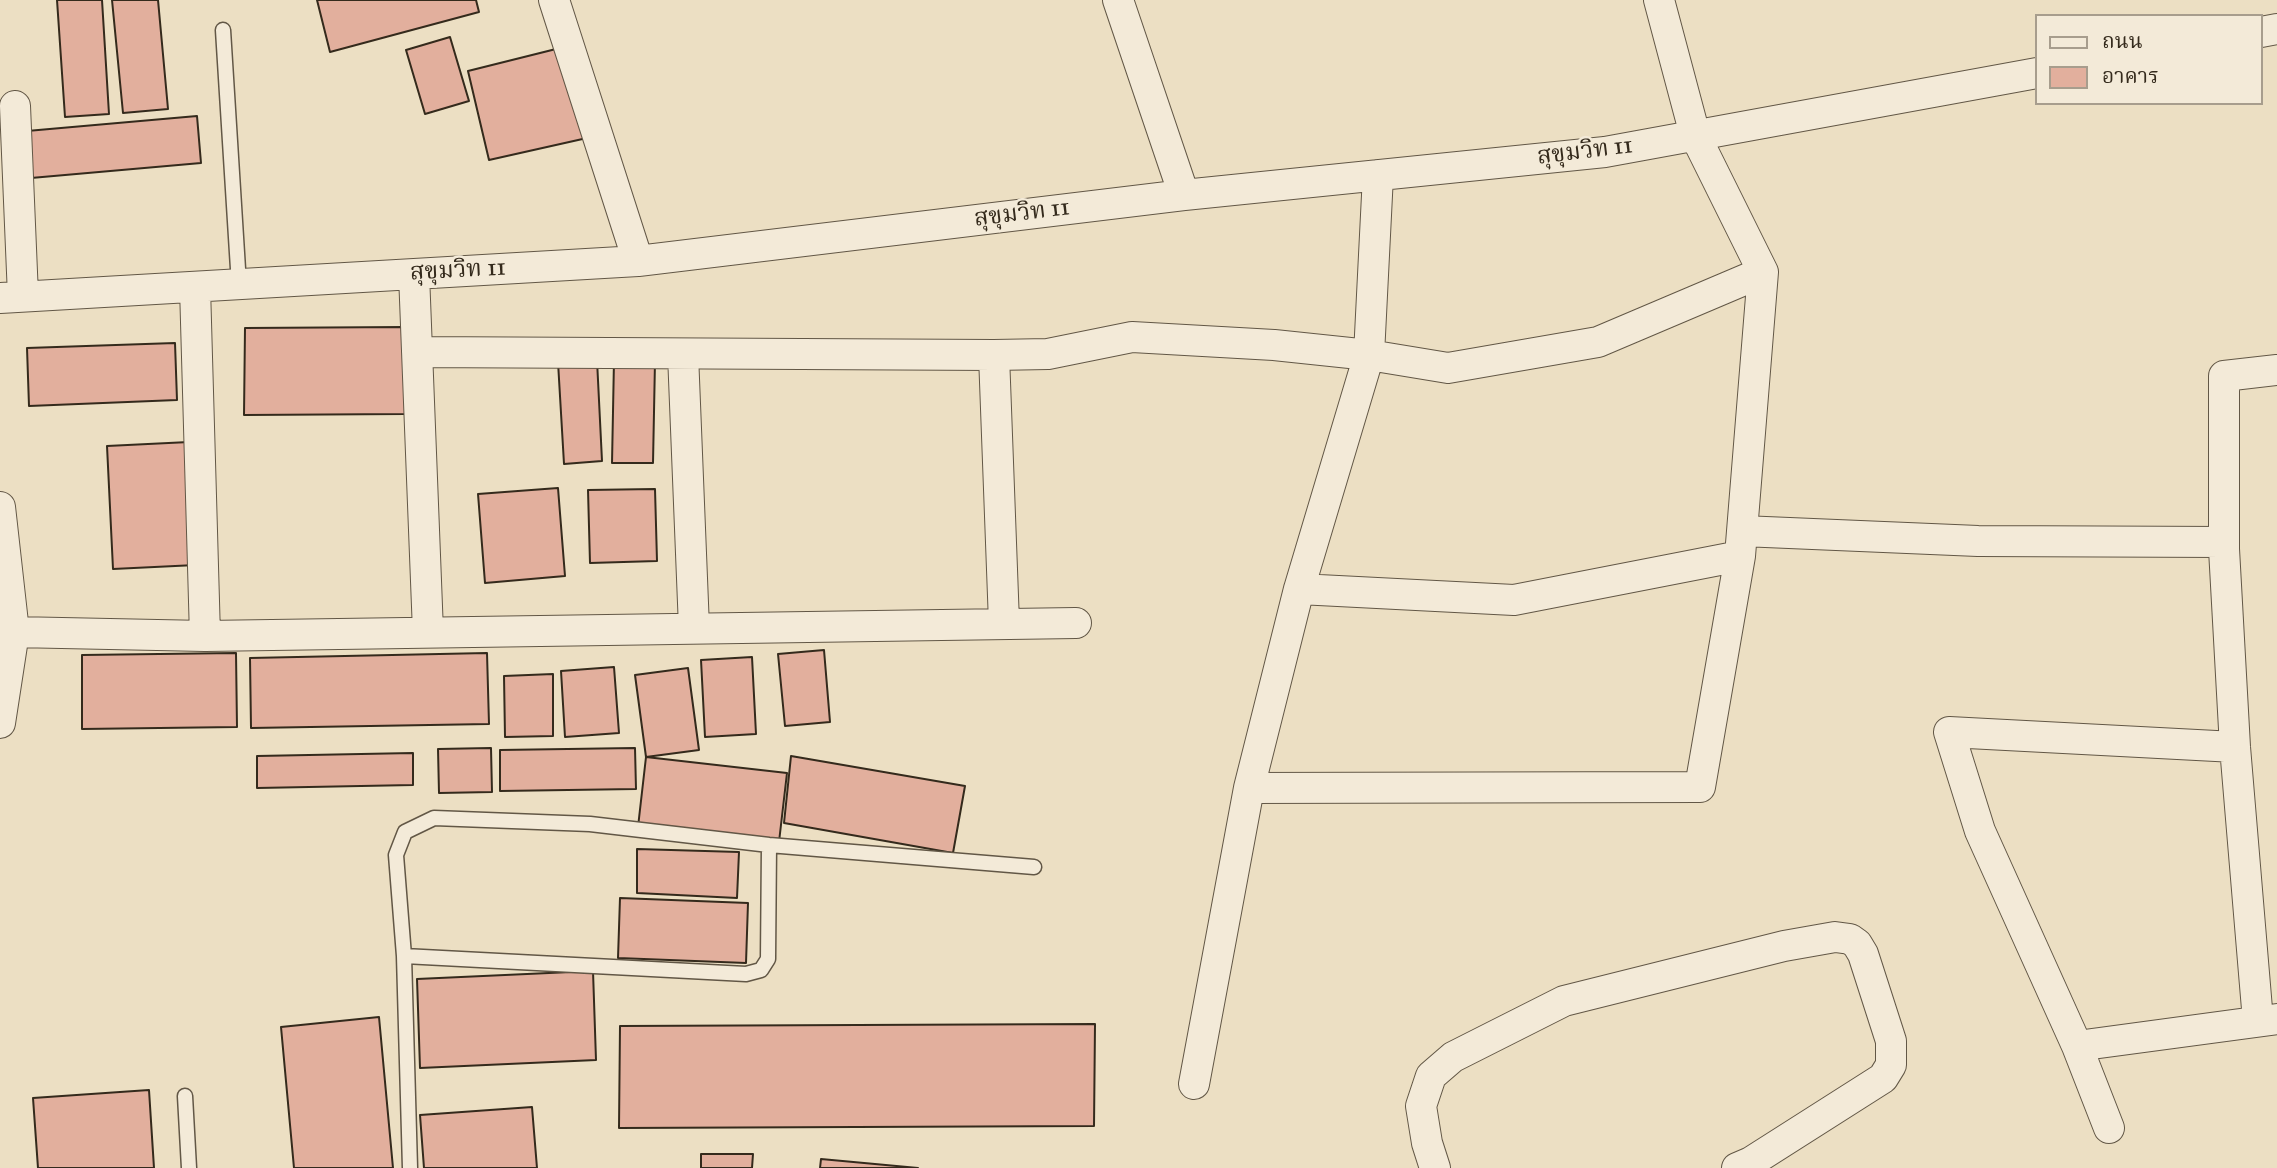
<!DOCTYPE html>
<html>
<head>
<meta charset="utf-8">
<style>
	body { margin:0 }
	#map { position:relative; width:2277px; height:1168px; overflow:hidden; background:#ecdfc3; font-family:"IM FELL Great Primer","Noto Serif Thai",serif }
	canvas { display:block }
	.legend { position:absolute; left:2035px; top:14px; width:228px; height:91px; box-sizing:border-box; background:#f3ead8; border:2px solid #a79d8d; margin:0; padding:9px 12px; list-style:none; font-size:21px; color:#342a1c }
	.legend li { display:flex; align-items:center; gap:14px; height:35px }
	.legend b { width:35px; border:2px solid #a79d8d }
</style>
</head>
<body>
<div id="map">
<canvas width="2277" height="1168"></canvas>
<ul class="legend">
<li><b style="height:9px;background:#f3ead8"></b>ถนน</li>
<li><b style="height:19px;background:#e2af9d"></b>อาคาร</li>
</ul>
</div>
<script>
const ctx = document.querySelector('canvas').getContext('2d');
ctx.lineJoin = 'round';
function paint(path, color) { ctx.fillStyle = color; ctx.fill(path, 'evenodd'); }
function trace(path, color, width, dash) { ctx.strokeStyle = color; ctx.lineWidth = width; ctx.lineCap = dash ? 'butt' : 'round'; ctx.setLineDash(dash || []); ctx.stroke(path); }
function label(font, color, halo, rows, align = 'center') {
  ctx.font = font + ' "IM FELL Great Primer","Noto Serif Thai",serif'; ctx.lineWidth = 5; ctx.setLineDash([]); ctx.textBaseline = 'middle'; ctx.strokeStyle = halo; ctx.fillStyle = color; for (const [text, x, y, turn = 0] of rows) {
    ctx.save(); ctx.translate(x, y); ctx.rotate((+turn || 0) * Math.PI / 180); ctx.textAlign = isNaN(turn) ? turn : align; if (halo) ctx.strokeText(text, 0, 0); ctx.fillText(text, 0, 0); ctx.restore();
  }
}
const building = new Path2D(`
	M57 0H102L109 114 65 117Z
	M112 0H158L168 109 123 113Z
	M317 0H476L479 12 330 52Z
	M450 37 469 101 425 114 406 50Z
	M564 47 587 138 489 160 468 71Z
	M197 116 201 163 31 178 27 131Z
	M405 327V414L244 415 245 328Z
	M175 343 177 400 29 406 27 348Z
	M597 360 602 461 564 464 558 362Z
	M614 360 655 361 653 463H612Z
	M189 442 196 565 113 569 107 446Z
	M558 488 565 576 485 583 478 494Z
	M655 489 657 561 590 563 588 490Z
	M824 650 830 722 785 726 778 654Z
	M236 653 237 727 82 729V655Z
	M487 653 489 724 251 728 250 658Z
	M752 657 756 734 705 737 701 660Z
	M614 667 619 733 565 737 561 671Z
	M688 668 699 750 646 757 635 675Z
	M553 674V736L505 737 504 676Z
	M491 748 492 792 439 793 438 749Z
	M635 748 636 789 500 791V750Z
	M413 753V785L257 788V756Z
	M791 756 965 786 953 853 784 823Z
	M646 757 787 773 779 842 638 827Z
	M637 849 739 852 737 898 637 893Z
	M620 898 748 903 746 963 618 958Z
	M593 971 596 1060 420 1068 417 979Z
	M379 1017 393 1168H294L281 1027Z
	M1095 1024 1094 1126 619 1128 620 1026Z
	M149 1090 154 1168H38L33 1098Z
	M532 1107 537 1168H424L420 1115Z
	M701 1154H753L752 1168H701Z
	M821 1159 918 1168H820Z`);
const service = new Path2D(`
	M223 30 239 285
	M404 956 746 974 761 970 768 959 769 845
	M185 1096 189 1168
	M410 1168 404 956 396 855 405 832 434 818 590 824 769 845 1034 867`);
const minor = new Path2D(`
	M554 0 638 261
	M1118 0 1184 195
	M2261 32 2277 29
	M15 106 23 296
	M414 274 428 632
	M195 287 205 636
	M0 298 638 261 1184 195 1605 152 2037 73
	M417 352 994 355 1004 623
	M683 354 694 628
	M994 355 1048 354 1132 337 1274 345 1369 355 1448 368 1598 342 1763 272
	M0 507 14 632 205 636 1076 623
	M1742 531 1978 541 2224 542
	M1299 589 1514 600 1740 556
	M0 723 14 632
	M1249 788 1700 787 1740 556 1763 272 1695 135 1659 0
	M2258 1021 2235 747 2224 549V376L2277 370
	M2077 1046 2277 1019
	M1194 1084 1249 788 1299 589 1369 355 1378 175
	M2109 1128 2077 1046 1980 831 1949 732 2235 747
	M1435 1168 1427 1143 1421 1106 1431 1076 1453 1057 1564 1001 1784 946 1835 937 1850 939 1857 944 1863 954 1891 1041V1065L1883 1078 1751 1162 1737 1168`);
const streetNames = [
	["สุขุมวิท 11",1585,152,-7],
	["สุขุมวิท 11",1022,214,-7],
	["สุขุมวิท 11",458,271,-3]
];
paint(building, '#e2af9d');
trace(building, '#342a1c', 2);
trace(service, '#625746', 17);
trace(minor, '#625746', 32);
trace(service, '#f3ead8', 14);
trace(minor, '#f3ead8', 30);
label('24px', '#342a1c', '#f3ead8', streetNames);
</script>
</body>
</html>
